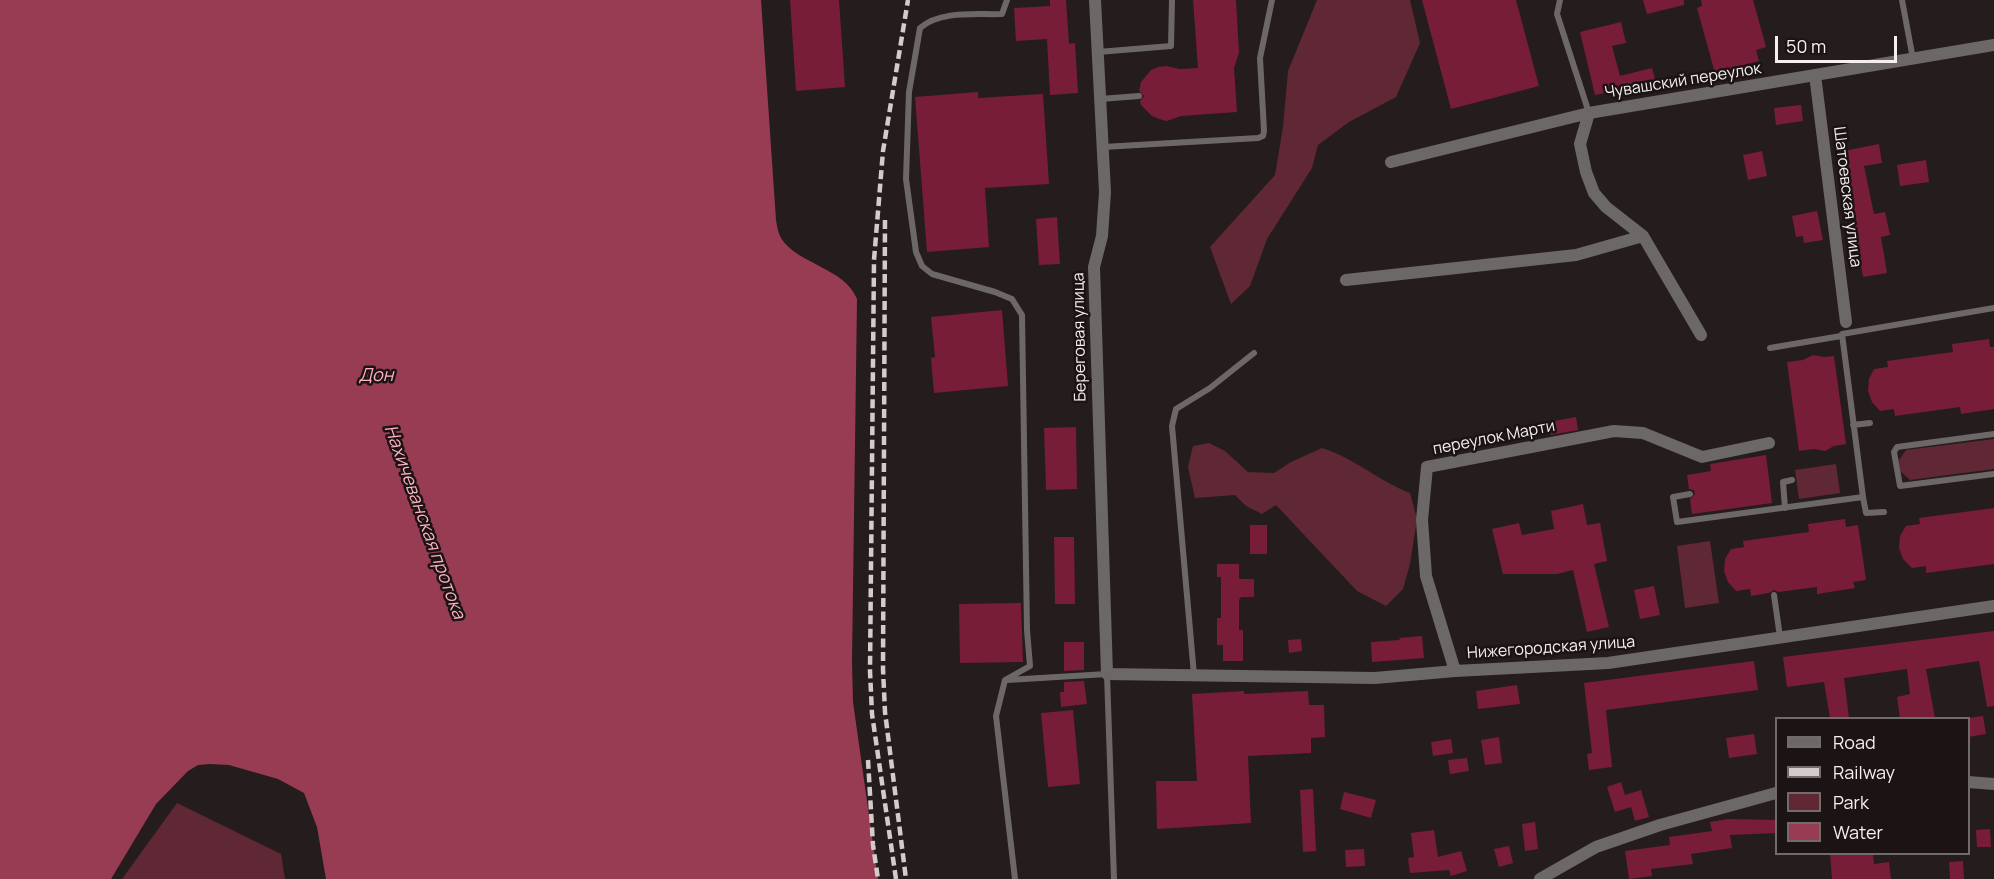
<!DOCTYPE html>
<html>
<head>
<meta charset="utf-8">
<style>
	body { margin:0 }
	#map { position:relative; width:1994px; height:879px; overflow:hidden; background:#251c1d; font-family:Manrope,sans-serif }
	canvas { display:block }
	.legend { position:absolute; left:1775px; top:717px; width:195px; height:138px; box-sizing:border-box; background:#1b1314; border:2px solid #726b6c; margin:0; padding:8px 10px; list-style:none; font-size:18px; color:#f5eff0 }
	.legend li { display:flex; align-items:center; gap:12px; height:30px }
	.legend b { width:30px; border:2px solid #726b6c }
	.scale { position:absolute; left:1775px; top:36px; width:122px; height:27px; box-sizing:border-box; border:3px solid #f5eff0; border-top:0; padding-left:8px; font-size:18px; line-height:21px; white-space:nowrap; color:#f5eff0; -webkit-text-stroke:4px #1b1314; paint-order:stroke }
</style>
</head>
<body>
<div id="map">
<canvas width="1994" height="879"></canvas>
<ul class="legend">
<li><b style="height:8px;background:#6d6868"></b>Road</li>
<li><b style="height:8px;background:#d3cccd"></b>Railway</li>
<li><b style="height:16px;background:#602735"></b>Park</li>
<li><b style="height:16px;background:#973c53"></b>Water</li>
</ul>
<div class="scale">50 m</div>
</div>
<script>
const ctx = document.querySelector('canvas').getContext('2d');
ctx.lineJoin = 'round';
function paint(path, color) { ctx.fillStyle = color; ctx.fill(path, 'evenodd'); }
function trace(path, color, width, dash) { ctx.strokeStyle = color; ctx.lineWidth = width; ctx.lineCap = dash ? 'butt' : 'round'; ctx.setLineDash(dash || []); ctx.stroke(path); }
function label(font, color, halo, rows, align = 'center') {
  ctx.font = font + ' Manrope,sans-serif'; ctx.lineWidth = 5; ctx.setLineDash([]); ctx.textBaseline = 'middle'; ctx.strokeStyle = halo; ctx.fillStyle = color; for (const [text, x, y, turn = 0] of rows) {
    ctx.save(); ctx.translate(x, y); ctx.rotate((+turn || 0) * Math.PI / 180); ctx.textAlign = isNaN(turn) ? turn : align; if (halo) ctx.strokeText(text, 0, 0); ctx.fillText(text, 0, 0); ctx.restore();
  }
}
const green = new Path2D(`
	M1317 0H1410L1420 43 1396 97 1349 122 1318 145 1312 168 1267 239 1250 286 1231 304 1210 247 1275 175 1283 127 1288 71Z
	M1994 439V469L1910 480 1900 471 1899 460 1906 450Z
	M1209 443 1225 451 1248 472 1274 473 1291 462 1322 448C1354 458 1379 481 1410 493L1417 519 1410 564 1403 589 1386 606 1357 591 1276 505 1262 514 1246 506 1235 495 1195 498 1188 467 1193 446Z
	M1836 464 1840 493 1799 499 1795 470Z
	M1710 541 1719 603 1685 608 1677 546Z
	M177 803 281 854 285 879H122Z`);
const water = new Path2D(`
	M0 0H761L776 220C777 226 778 233 781 238 797 264 845 268 857 299L852 661 853 702 878 879H326L317 827 304 793 278 779 229 765 210 764 198 765 188 771 156 804 111 879H0Z`);
const building = new Path2D(`
	M790 0H839L845 87 796 91Z
	M1050 0H1066L1069 44 1075 43 1078 93 1050 95 1047 39 1016 41 1014 8 1050 6Z
	M1193 0H1236L1239 53 1234 68 1237 112 1181 116 1167 121 1159 119 1152 116 1141 105 1140 101 1144 96 1139 91 1141 82 1151 70 1158 67 1166 66 1180 69 1198 68Z
	M1422 0H1516L1539 86 1451 109Z
	M1643 0H1684V5L1647 14Z
	M1701 0H1753L1766 47 1756 50 1759 61 1715 73 1697 8 1702 6Z
	M1621 22 1626 43 1612 46 1620 76 1652 68 1656 83 1595 95 1580 32Z
	M978 92V98L1043 94 1049 184 985 188 989 247 927 252 915 97Z
	M1801 105 1803 121 1776 125 1774 108Z
	M1879 144 1882 163 1864 166 1874 214 1885 212 1890 235 1881 237 1887 273 1863 277 1853 218H1855L1849 187H1851L1844 151Z
	M1762 151 1767 176 1748 180 1743 155Z
	M1926 160 1929 182 1900 186 1897 165Z
	M1817 211 1823 240 1804 243 1803 236 1796 237 1792 216Z
	M1057 217 1060 264 1039 265 1036 219Z
	M1002 310 1008 386 934 393 931 358 935 357 931 317Z
	M1989 339 1990 347H1994V409L1961 414 1960 407 1895 416 1894 409 1880 411 1872 402 1868 391 1869 379 1874 369 1888 367 1887 361 1953 352 1952 344Z
	M1813 355 1824 357 1834 356 1846 444 1834 446 1825 451 1814 449 1799 451 1787 362 1803 360Z
	M1576 417 1578 430 1551 435 1549 422Z
	M1076 427 1077 489 1046 490 1044 428Z
	M1766 455 1772 503 1692 514 1690 499 1695 494 1694 490 1689 489 1687 475 1711 471 1710 464Z
	M1583 504 1587 525 1600 523 1607 561 1594 564 1609 627 1587 632 1573 570 1557 574H1503L1492 529 1519 523 1522 535 1554 529 1551 511Z
	M1994 508V564L1926 573V566L1912 568 1903 559 1899 548 1900 536 1906 526 1920 524 1919 518Z
	M1845 519 1846 527 1858 525 1866 580 1853 582 1855 588 1817 594V587L1778 592 1774 590 1769 593 1751 596 1750 589 1736 591 1728 582 1724 571 1725 559 1731 549 1744 547 1743 541 1809 532 1808 524Z
	M1250 525H1267V554H1250Z
	M1054 537H1074L1075 604H1055Z
	M1217 564H1239V579H1254V597H1241L1239 600V630H1243V661H1223V645H1217V618H1221V577H1217Z
	M1654 586 1660 615 1640 619 1634 590Z
	M1021 603 1023 662 960 663 959 604Z
	M1994 631V706L1987 707 1979 661 1926 669 1935 718H1900L1897 697 1910 694 1907 669 1844 678 1849 718H1830L1824 682 1787 687 1783 657Z
	M1422 636 1424 658 1372 662 1371 642 1400 640 1399 638Z
	M1301 639 1302 651 1289 653 1288 640Z
	M1064 642H1084V670L1064 671Z
	M1754 661 1758 690 1606 710 1612 767 1589 770 1587 754 1592 753 1584 683Z
	M1084 681 1087 704 1061 707 1060 692H1064V682Z
	M1517 685 1520 704 1478 709 1476 691Z
	M1244 691V694L1308 691 1309 705H1324L1325 737 1311 738V753L1248 756 1251 823 1157 829 1156 781H1197L1192 694Z
	M1073 710 1080 784 1048 787 1041 713Z
	M1983 716 1986 734 1968 737V718Z
	M1754 734 1757 754 1729 758 1726 738Z
	M1499 737 1502 763 1485 765 1481 740Z
	M1451 739 1453 753 1433 756 1431 742Z
	M1467 758 1469 771 1450 774 1448 760Z
	M1621 782 1625 795 1641 790 1649 817 1635 821 1631 807 1615 812 1607 787Z
	M1313 789 1316 851 1303 852 1300 790Z
	M1344 792 1376 800 1371 818 1340 809Z
	M1728 819 1776 820V833L1730 835 1732 848 1691 854 1693 864 1651 869 1652 876 1629 879 1625 851 1670 845 1669 837 1712 831 1710 822Z
	M1535 822 1538 849 1525 851 1522 824Z
	M1990 829 1991 847H1977L1976 830Z
	M1434 830 1438 857 1461 851 1467 871 1451 876 1449 870 1410 873 1408 858 1414 857 1411 833Z
	M1509 846 1513 863 1499 867 1494 849Z
	M1364 849 1365 866 1346 867 1345 850Z
	M1830 854H1873L1874 864 1889 862 1891 879H1832Z
	M1963 861 1964 879H1950L1949 862Z`);
const lane = new Path2D(`
	M1007 0 1002 14C976 15 941 10 920 28L909 92 906 179 916 252 922 266 932 274 995 292 1012 299 1022 315 1027 630 1030 666 1005 680 996 716 1015 879
	M1560 0 1557 14 1589 113
	M1902 0 1913 59
	M1098 52 1171 46 1172 0
	M1100 99 1139 96
	M1103 147 1258 138 1263 136 1264 131 1260 58 1272 0
	M1770 348 1841 336
	M1853 425 1870 423
	M1994 434 1897 447 1894 452 1900 486 1994 474
	M1690 494 1673 497 1677 522 1863 497 1842 334 1994 308
	M1863 497 1866 513 1884 512
	M1785 508 1783 482 1792 480
	M1774 595 1780 637
	M1194 675 1172 426 1176 409 1210 388 1254 353
	M1007 680 1107 674 1114 879`);
const street = new Path2D(`
	M1095 0 1105 192 1102 236 1094 267 1107 674 1375 678 1455 671 1608 663 1994 606
	M1815 75 1846 322
	M1589 113 1580 144 1586 172 1594 193 1606 207 1643 236 1701 335
	M1391 162 1589 113 1994 45
	M1346 280 1576 255 1643 236
	M1455 671 1426 576 1422 520 1427 467 1614 431 1643 433 1702 457 1769 443
	M1968 782 1994 784
	M1540 879 1596 847 1660 825 1776 793`);
const rail = new Path2D(`
	M885 220 883 669 885 712 906 879
	M868 760 873 845 878 879
	M896 879 872 714 870 671 874 260 883 151 908 0`);
const streetNames = [
	["Чувашский переулок",1683,81,-9],
	["Шатоевская улица",1847,197,83],
	["Береговая улица",1080,337,-91],
	["переулок Марти",1494,438,-11],
	["Нижегородская улица",1551,648,-4]
];
const waterNames = [
	["Дон",376,376],
	["Нахичеванская протока",424,522,70]
];
paint(green, '#602735');
paint(water, '#973c53');
paint(building, '#771d38');
trace(lane, '#6d6868', 6);
trace(street, '#6d6868', 12);
trace(rail, '#d3cccd', 4.5, [9, 4.5]);
label('16px', '#f5eff0', '#1b1314', streetNames);
label('italic 18px', '#ffb1bf', '#1b1314', waterNames);
</script>
</body>
</html>
